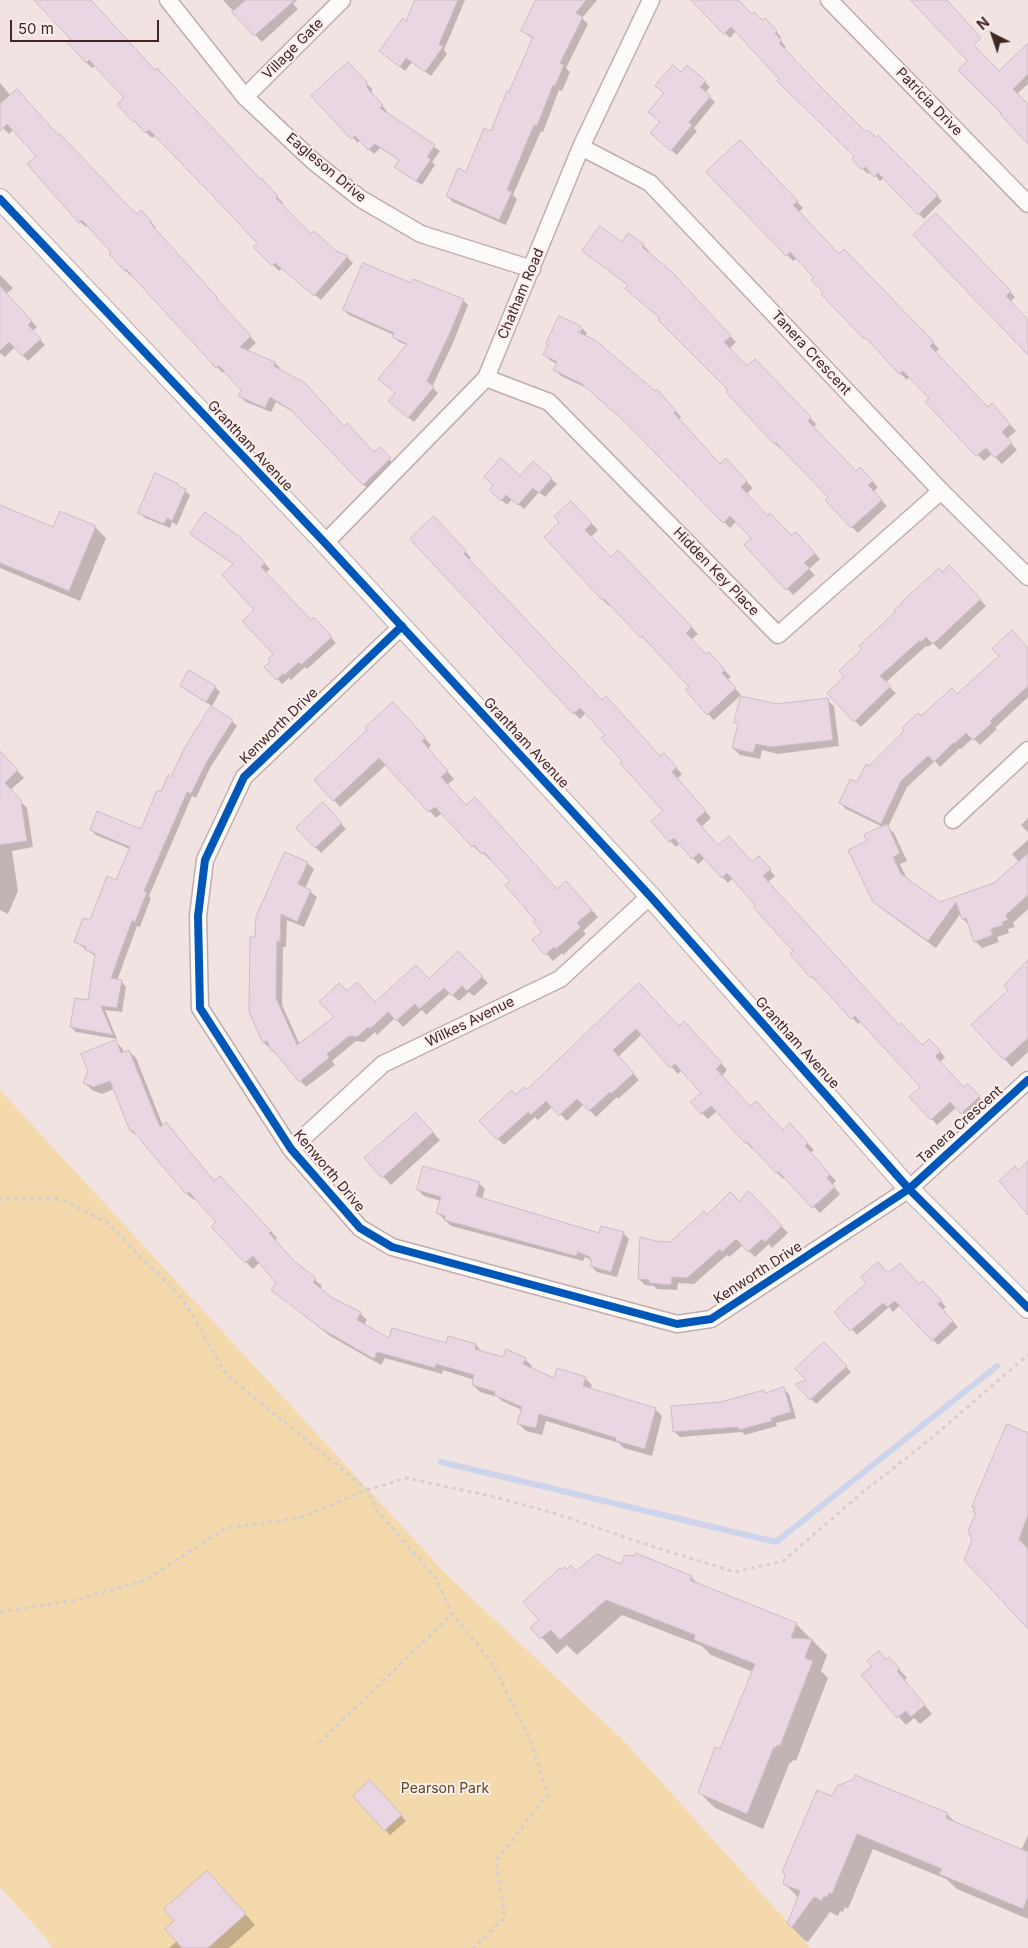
<!DOCTYPE html>
<html>
<head>
<meta charset="utf-8">
<style>
	body { margin:0 }
	#map { position:relative; width:1028px; height:1948px; overflow:hidden; background:#f1e3e1; font-family:Inter,sans-serif }
	canvas { display:block }
	.north { position:absolute; left:968px; top:10px; width:50px; height:50px; -webkit-text-stroke:4px #fceeec; paint-order:stroke; rotate:319deg; font-size:14px; font-weight:700; line-height:20px; text-align:center; color:#402724 }
	.north::after { content:''; display:block; margin:auto; width:18px; height:22px; background:#402724; clip-path:polygon(50% 0,100% 100%,50% 72%,0 100%) }
	.scale { position:absolute; left:10px; top:20px; width:149px; height:22px; box-sizing:border-box; border:2px solid #402724; border-top:0; padding-left:6px; font-size:15px; line-height:18px; white-space:nowrap; color:#402724; -webkit-text-stroke:4px #fceeec; paint-order:stroke }
</style>
</head>
<body>
<div id="map">
<canvas width="1028" height="1948"></canvas>
<div class="north">N</div>
<div class="scale">50 m</div>
</div>
<script>
const ctx = document.querySelector('canvas').getContext('2d');
ctx.lineJoin = 'round';
function paint(path, color) { ctx.fillStyle = color; ctx.fill(path, 'evenodd'); }
function trace(path, color, width, dash) { ctx.strokeStyle = color; ctx.lineWidth = width; ctx.lineCap = dash ? 'butt' : 'round'; ctx.setLineDash(dash || []); ctx.stroke(path); }
function label(font, color, halo, rows, align = 'center') {
  ctx.font = font + ' Inter,sans-serif'; ctx.lineWidth = 4; ctx.setLineDash([]); ctx.textBaseline = 'middle'; ctx.strokeStyle = halo; ctx.fillStyle = color; for (const [text, x, y, turn = 0] of rows) {
    ctx.save(); ctx.translate(x, y); ctx.rotate((+turn || 0) * Math.PI / 180); ctx.textAlign = isNaN(turn) ? turn : align; if (halo) ctx.strokeText(text, 0, 0); ctx.fillText(text, 0, 0); ctx.restore();
  }
}
const green = new Path2D(`
	M0 1090 446 1574 625 1742 811 1948H52L46 1938 0 1887Z`);
const shadow = new Path2D(`
	M35 0H90L129 44 267 186 283 203 281 205 311 236 347 257 353 263 321 300 282 268 279 271 255 247 259 243 156 135 152 138 134 121 125 98 96 65 92 68 86 62 72 39Z
	M223 0H297L293 4 298 9 262 42Z
	M417 0H465L444 50 447 54 431 76 412 62 405 71 381 51 407 23Z
	M537 0H597L582 18 588 24 566 68 570 72 562 91 559 90 543 132 541 131 513 195 517 199 506 225 453 202 447 196 466 173 492 133 533 39 522 31Z
	M701 0H737L752 16 762 21 765 19 781 37 779 39 786 47 783 49 866 134 876 139 878 137 942 201 924 219 884 178 880 181 871 171 868 174 853 159 855 156 736 31 730 38 697 4Z
	M912 0H945L969 43 999 73 1028 44V84L1017 94 1028 106V142L968 61Z
	M348 64 372 89V95L387 111 385 113 440 151 432 162 435 165 422 185 401 172 396 166 400 161 380 148 374 154 360 140 358 143 313 96Z
	M681 73 705 82 710 87 705 93 715 102 694 128 697 131 677 155 657 138 661 122Z
	M0 83 11 96 59 137 137 216 147 218 156 228 155 230 256 343 247 351 275 363 281 369 280 371 374 454 380 449 395 465 369 490 298 415 276 402 271 412 246 402 240 396 243 389 225 371 223 373 217 367 133 274 131 276 125 270 113 252 88 225 86 227 80 222 28 164 37 156 14 129 9 134 0 125Z
	M740 142 803 208 799 212 839 255 844 251 939 349 935 353 988 409 998 411 1016 431 1007 439 1017 450 1002 464 992 454 984 461 927 402 931 398 910 376 907 380 900 373 823 294 825 292 816 278 797 258 793 261 708 172Z
	M936 215 1015 297 1010 302 1028 320V353Z
	M622 243 643 245 649 251 647 253 677 279 736 342 729 349 747 368 755 361 816 424 813 428 856 473 866 475 878 487 873 492 887 506 858 533 826 500 830 497 782 448 781 449 775 444 728 392 730 390 661 318 626 289 629 286 583 251Z
	M0 275 13 288 6 294 37 327 32 331 45 345 28 361 15 347 5 357 0 353Z
	M411 285 463 300 468 305 453 343 432 387 438 393 414 422 395 406 407 345 399 342 393 336 394 335 349 315 344 310Z
	M560 317 581 328H579L574 337 577 338 582 328 587 333 585 336 663 397 681 417 679 420 720 465 731 466 753 488 746 494 768 517 792 537 796 533 820 559 809 569 815 575 793 595 745 545 753 538 737 521 730 528 630 425 589 389 561 376 555 370 558 364 551 361 545 355Z
	M533 463 557 484 545 497 539 492 524 509 512 499 507 505 496 495 520 477Z
	M178 485 190 495 177 525 172 522 170 528 145 518 139 512Z
	M571 502 598 530 590 538 611 558 683 618 698 634 691 640 706 656 715 660 731 677 727 680 741 695 714 720 708 714 691 687 649 642 648 643 611 604 609 606 603 600 545 537 561 522Z
	M0 507 54 529 95 527 106 538 80 601 0 568Z
	M440 524 471 558 468 560 602 702 661 757 669 760 682 774 677 779 711 818 701 827 718 847 753 864H765L775 876 768 882 899 1026 922 1047 929 1040 945 1057 940 1062 964 1089 974 1091 984 1103 967 1118 957 1107 937 1125 932 1119 922 1088 861 1021 858 1024 818 981 817 982 811 976 795 951 733 878 728 883 705 858 698 864 680 843 676 847 670 841 665 811 624 761 607 736 586 713 580 719 574 713Z
	M191 534 240 538 270 569 265 573 311 621 314 619 336 643 307 669 305 667 291 680 289 678 282 684 266 667 272 662 275 654 256 610 234 565Z
	M949 567 986 606 940 650 933 643 928 647 926 646 885 683 896 693 861 727 828 694Z
	M1028 649V697L995 728 997 729 980 745 973 738 961 749 960 748 940 767 935 761 907 787 888 827 894 833 907 861 900 864 907 879 940 904 994 885 1019 862 1012 854 1028 840V909L1013 923 1015 927 1008 929 1009 933 997 937 999 942 982 948 975 941 969 925 963 919 961 913 936 948 882 909 874 901 869 841 883 827 846 809 840 803 858 784 869 767 921 718Z
	M181 685 215 687 220 692 212 706 187 691Z
	M827 700 834 706 839 746 778 754 762 750 760 759 740 755 733 748 739 726 736 722 777 706Z
	M399 711 431 745 428 749 454 779 447 785 466 806 557 890 572 889 598 917 583 931 586 934 563 955 562 953 553 961 534 940 543 932 512 881 492 858 490 860 482 852 480 853 442 813 436 818 387 764 340 807 334 800Z
	M232 721 237 726 210 768 196 798 192 796 149 896 151 898 140 927 137 926 117 981H121L126 987 122 1012 105 1010 117 1039 76 1032 71 1027 89 1002 96 957 76 942 116 881 130 849 96 835 91 830H141L172 778Z
	M0 752 24 778 10 790 27 808 33 847 12 851 18 891 8 914 0 910Z
	M323 804 346 829 321 853 297 828Z
	M1028 818V832L1021 825Z
	M307 863 314 869 305 888 317 897 304 927 287 920 286 947H283L282 1005 300 1045 335 1017 347 993 375 1003 429 980 458 953 488 983 474 996 469 992 459 1001 450 993 426 1015 422 1010 403 1027 395 1018 377 1035 375 1032 364 1042 356 1041 332 1061 335 1065 306 1087 279 1056 264 1043 250 1012 257 938Z
	M1028 963V1052L1012 1067 973 1025 1010 991Z
	M639 985 679 1027 691 1029 727 1070 722 1076 750 1107 783 1131H796L814 1150 810 1153 836 1181 832 1185 840 1194 820 1213 785 1177 783 1179 754 1147 752 1149 717 1111 708 1119 702 1113V1093L682 1070 678 1074 642 1034 618 1057 639 1080 618 1099 617 1097 596 1117 584 1104 567 1121 553 1106 538 1120 535 1117 504 1145 498 1139 517 1096 527 1091Z
	M115 1041 122 1048 124 1053 129 1051 136 1058 163 1126 172 1131 215 1182 227 1184 277 1238 275 1240 296 1264 322 1286 320 1289 331 1298 360 1313 367 1320 364 1325 390 1340 447 1345H476L483 1353 503 1359 507 1351 525 1359 532 1366 531 1369 554 1380 585 1378 592 1385 590 1390 655 1409 662 1416 652 1456 624 1448 619 1443 546 1421 542 1435 526 1431 519 1424 522 1410 502 1401 498 1397 480 1392 473 1385 475 1380 443 1370 442 1374 385 1358 381 1365 330 1336 273 1290 278 1283 260 1262 253 1269 246 1262 218 1222 196 1198 194 1200 187 1194 140 1137H138L131 1131 114 1089 102 1094 92 1090 85 1083Z
	M424 1123 440 1140 391 1185 366 1158 399 1127 400 1129Z
	M479 1183 485 1189 482 1199 600 1234 623 1233 629 1239 617 1277 597 1272 591 1266 593 1261 585 1257 583 1261 451 1226 438 1213 441 1201 424 1196 418 1190Z
	M749 1193 788 1233 772 1248 769 1244 755 1257 743 1245 729 1257 727 1255 694 1284 678 1283 677 1290 657 1289 654 1286 645 1285 639 1279 655 1242 671 1243 707 1217 739 1203Z
	M888 1275 919 1286 923 1282 946 1307 942 1310 958 1327 938 1345 900 1305 893 1312 889 1307 857 1335 836 1312Z
	M824 1344 851 1372 816 1404 797 1384 808 1381Z
	M783 1388 789 1394 796 1418 776 1423 777 1426 745 1435 742 1432 680 1437 675 1432 721 1403 764 1391 766 1393Z
	M1028 1434V1628L974 1540 977 1514 973 1507Z
	M622 1565 691 1577 699 1585 796 1624 827 1655 821 1671 828 1678 796 1761 793 1760 791 1763 790 1762 763 1829 715 1808 699 1792 721 1751 753 1672 711 1655 702 1646 622 1615 577 1655 567 1645 557 1654 532 1627 541 1620 576 1573Z
	M886 1661 897 1667 907 1678 904 1680 932 1714 920 1724 914 1718 906 1725 863 1675Z
	M375 1787 406 1821 390 1835 354 1796Z
	M833 1798 947 1814 957 1824 1021 1851 1028 1835V1919L957 1889 946 1879 873 1849 848 1909 845 1907 843 1912 840 1911 838 1916 830 1912 808 1942 804 1940 789 1924 799 1898 785 1884Z
	M217 1882 255 1925 229 1948H169L177 1941Z`);
const stream = new Path2D(`
	M441 1462 776 1542 997 1366`);
const building = new Path2D(`
	M34 0H91L155 70 157 68 260 179 261 178 278 196 276 198 311 234 314 231 336 251 348 256 314 296 275 263 272 266 253 247 257 243 212 195 149 130 145 133 135 121 133 122 117 104 124 98 89 60 86 63 67 42 70 39Z
	M246 0H295L254 36 232 12Z
	M415 0H458L439 44 443 47 425 72 406 58 400 67 379 51 403 18 406 21Z
	M536 0H586L576 13 583 17 560 63 564 65 555 86 553 85 537 126 534 125 507 190 512 192 499 220 446 196 458 168 466 172 484 128 491 131 507 91 509 92 533 37 521 31Z
	M691 0H738L752 14 755 12 762 20 765 18 777 31 775 33 782 41 779 43 822 88 866 132 868 130 876 137 878 135 938 195 918 215 878 173 874 177 865 167 862 170 852 159 854 156 777 81 779 79 731 27 724 34Z
	M911 0H947L981 38 974 45 999 71 1028 43V74L1013 89 1028 104V144L1000 114 1001 113 958 70 967 61Z
	M348 62 367 82V88L383 105 380 108 435 145 427 157 431 159 416 181 394 167 399 160 375 144 368 150 355 136 351 139 311 96Z
	M673 65 681 72 687 65 706 81 700 87 711 96 689 122 692 125 671 151 650 133 660 122 648 112 664 93 655 86Z
	M17 89 58 135 60 134 129 207 137 214 141 210 152 222 150 223 217 297 216 298 251 336 240 347 275 362 274 366 305 383 344 426 347 423 374 452 380 447 391 458 363 485 291 410 270 397 265 408 238 396 241 390 219 366 216 368 126 269 125 271 109 254 111 252 82 220 79 223 27 164 36 156 7 124 0 131V104Z
	M740 140 798 201 793 205 839 254 844 249 934 342 930 346 988 407 992 403 1010 424 1002 432 1012 443 995 458 986 448 976 456 925 402 929 398 903 371 899 374 866 338 864 339 821 294 823 292 811 280 814 278 790 252 786 256 706 172Z
	M936 213 1011 291 1006 296 1028 320V355L913 235Z
	M600 226 622 242 628 233 644 244 642 247 671 271 731 336 724 342 747 366 755 359 811 417 808 421 856 471 860 467 873 481 868 485 882 500 851 528 825 500 828 497 776 443 774 444 726 392 728 390 658 320 660 318 625 289 628 285 582 251Z
	M363 263 411 283 413 279 464 299 448 337 427 381 434 387 408 418 388 401 395 393 378 379 407 344 392 337 394 333 343 310Z
	M0 286 32 321 28 325 41 339 22 356 9 342 0 351Z
	M559 316 581 326 578 332 595 340 655 391 657 389 676 411 674 413 720 464 726 458 747 481 741 487 768 516 770 513 791 535 796 532 815 553 804 563 810 568 786 590 744 545 751 538 730 516 723 523 625 422 582 384 553 370 557 362 543 355 548 345 546 344Z
	M501 458 520 476 533 461 552 478 539 493 533 488 518 505 506 495 501 501 489 490 493 485 484 477Z
	M155 473 179 484 178 486 186 489 172 521 167 518 164 524 138 513Z
	M571 501 592 523 585 530 611 557 618 550 692 627 686 633 706 654 709 652 725 670 722 673 736 688 707 715 685 690 689 687 642 636 641 638 604 599 602 600 544 537 559 522 554 517Z
	M0 505 53 527 60 511 96 526 69 591 0 563Z
	M205 512 240 537 265 563 261 567 311 620 314 617 332 637 301 665 299 662 285 675 283 674 276 680 264 667 270 662 268 659 273 654 242 621 254 610 222 575 233 564 190 534Z
	M434 516 466 551 464 554 602 700 606 696 660 756 664 753 677 767 672 772 706 811 696 820 718 845 729 836 752 862 759 856 771 869 763 876 899 1025 901 1023 922 1045 929 1039 941 1051 935 1056 964 1087 968 1084 980 1096 961 1114 950 1102 931 1120 909 1097 920 1087 855 1016 851 1019 812 976 810 977 790 954 793 951 753 907 755 905 727 873 722 878 699 853 692 859 674 838 669 842 651 821 663 811 620 763 622 761 601 738 605 735 580 708 573 714 410 539Z
	M949 565 981 599 933 644 926 637 921 642 919 641 880 676 891 686 854 722 827 693 844 677 839 671 862 649 859 646 895 612 894 611 906 598 939 568 942 572Z
	M1012 630 1028 648V686L990 721 992 723 973 740 966 733 954 744 953 743 934 762 928 756 901 781 881 824 839 803 850 779 857 782 866 764 869 766 904 731 902 728 918 713 921 716 952 688 957 694 999 656 992 649Z
	M189 670 216 686 206 702 180 686Z
	M741 696 777 704 828 698 833 740 771 747 756 744 753 753 732 748 738 724 734 723Z
	M393 702 426 738 422 741 448 771 441 777 466 805 475 797 557 889 566 881 592 910 577 923 581 927 556 949 554 947 545 955 532 940 542 932 533 922 535 920 505 885 510 881 484 852 482 854 474 845 472 847 435 807 428 812 379 758 333 801 314 780 367 730 365 728Z
	M211 706 233 720 206 763 191 794 187 792 144 891 147 892 135 922 132 921 111 978 122 980 117 1008 101 1006 113 1035 70 1027 75 998 88 1000 95 954 85 950 86 947 74 942 83 918 90 920 107 876 116 880 130 847 90 830 97 811 141 829 157 790 161 792 168 775 171 777 184 749Z
	M0 751 18 770 5 783 21 800 27 841 0 845Z
	M323 802 342 823 315 848 296 828Z
	M887 824 900 853 893 857 901 874 940 902 994 883 1028 853V895L1006 915 1008 920 1002 922 1003 925 991 929 993 935 974 942 966 918 962 919 956 902 928 941 873 902 848 850 867 841 864 835Z
	M285 852 308 862 298 884 311 890 297 922 281 914 280 942 277 941 276 998 297 1045 334 1017 319 1002 339 983 347 991 357 982 375 1002 416 965 429 979 458 951 483 976 467 991 462 986 452 996 444 988 419 1009 415 1004 396 1021 388 1012 370 1029 368 1027 357 1037 349 1036 327 1054 329 1058 299 1082 273 1050 271 1051 267 1041 263 1043 249 1012 250 937H255L256 917Z
	M1028 960V1038L1004 1060 971 1025 1008 990 1004 986Z
	M639 983 679 1026 684 1021 722 1063 716 1069 750 1106 756 1101 783 1130 790 1123 808 1143 805 1146 830 1174 827 1178 835 1187 812 1208 778 1171 776 1173 747 1142 745 1143 711 1106 701 1114 690 1102 701 1093 675 1064 670 1068 636 1029 613 1050 634 1073 611 1094 610 1092 589 1111 577 1099 559 1116 546 1101 531 1115 528 1112 497 1140 479 1121 512 1090 516 1095 524 1087 527 1089Z
	M116 1040 121 1053 129 1050 160 1127 166 1122 214 1181 220 1176 271 1231 269 1233 294 1261 316 1278 313 1282 331 1297 361 1312 357 1320 389 1338 392 1328 446 1343 448 1336 476 1344 475 1349 503 1357 506 1349 526 1358 523 1364 554 1378 557 1368 586 1377 583 1386 656 1408 645 1449 616 1441V1438L539 1414 536 1428 517 1424 522 1407 494 1395 495 1392 472 1385 474 1375 436 1364 435 1368 377 1352 374 1359 322 1329 271 1290 276 1283 253 1256 245 1263 211 1227 216 1222 189 1192 186 1194 132 1130 130 1131 110 1081 94 1087 83 1083 88 1071 81 1054Z
	M416 1113 433 1132 382 1178 364 1158Z
	M1028 1161V1215L999 1181 1015 1166 1018 1170Z
	M423 1166 480 1182 476 1196 599 1233 601 1226 624 1232 611 1272 590 1266 592 1260H589L590 1257 578 1252 576 1256 444 1220 445 1216 436 1213 441 1197 417 1190Z
	M749 1191 782 1226 765 1242 762 1239 748 1252 736 1239 722 1252 720 1249 687 1278 672 1277 671 1285 649 1283V1280L638 1279 640 1237 655 1241 670 1242 704 1211 707 1215 730 1192 739 1201Z
	M878 1262 888 1273 900 1263 919 1284 923 1281 942 1301 938 1304 953 1321 932 1341 895 1301 887 1307 883 1303 850 1331 834 1312 866 1283 861 1277Z
	M824 1342 847 1366 810 1400 795 1384 806 1380 795 1369Z
	M784 1387 791 1412 771 1418 772 1421 739 1430 738 1427 673 1432 671 1406 721 1402 764 1390 765 1393Z
	M1007 1424 1028 1433V1515L1019 1539 1028 1549V1629L964 1560 972 1540 968 1531 976 1513 973 1512 975 1508 972 1507Z
	M636 1553 692 1576 690 1580 797 1623 791 1638 812 1639 805 1658 813 1661 780 1746 777 1745 776 1748 774 1747 747 1814 698 1793 715 1747 720 1749 755 1664 694 1640 695 1635 606 1600 560 1640 551 1630 540 1639 530 1627 539 1620 523 1602 560 1568 562 1570 565 1567 567 1569 571 1565 576 1571 597 1554 621 1564 625 1555 634 1556Z
	M879 1651 886 1660 889 1657 900 1669 897 1671 925 1705 911 1717 906 1711 897 1718 861 1675 872 1666 867 1661Z
	M855 1775 948 1813 946 1818 1028 1852V1896L1023 1909 939 1874 942 1869 857 1834 832 1894 829 1893 827 1898 824 1896 822 1901 814 1897 792 1927 787 1924 800 1891 783 1884 785 1874 782 1872 817 1790 832 1796 837 1786 854 1779Z
	M370 1780 402 1815 384 1831 353 1796Z
	M207 1871 246 1914 208 1948H182L165 1929 174 1921 164 1909Z`);
const path = new Path2D(`
	M0 1201 1 1199H61L106 1222 183 1299 226 1374 367 1490 376 1509 436 1579 452 1614 491 1661 528 1735 548 1794 496 1861 505 1917 473 1948
	M0 1612 75 1600 144 1581 226 1528 300 1518 367 1490 406 1478 495 1497 560 1515 651 1546 735 1572 783 1561 863 1492 928 1441 1028 1355
	M319 1743 452 1614`);
const minor = new Path2D(`
	M168 0 245 97 313 161 361 199 421 234 532 269
	M829 0 1028 204
	M245 97 342 0
	M581 147 650 183 941 491 1028 577
	M486 378 549 402 778 635 941 491
	M325 543 486 378 581 147 651 0
	M402 626 244 777 205 860 198 916 200 1008 291 1149 360 1228 392 1247 677 1324 711 1319 909 1189 1028 1080
	M953 820 1028 750
	M291 1149 383 1064 560 979 650 896`);
const tertiary = new Path2D(`
	M0 199 325 543 650 896 909 1189 1028 1308`);
const cycleway = new Path2D(`
	M0 199 325 543 650 896 909 1189 1028 1308
	M402 626 244 777 205 860 198 916 200 1008 291 1149 360 1228 392 1247 677 1324 711 1319 909 1189 1028 1080`);
const streetNames = [
	["Village Gate",293,49,-45],
	["Patricia Drive",929,102,46],
	["Eagleson Drive",326,168,40],
	["Chatham Road",521,294,-67],
	["Tanera Crescent",811,353,47],
	["Grantham Avenue",250,446,47],
	["Hidden Key Place",716,572,46],
	["Kenworth Drive",279,726,-44],
	["Grantham Avenue",526,743,47],
	["Wilkes Avenue",470,1022,-26],
	["Grantham Avenue",797,1043,48],
	["Tanera Crescent",960,1125,-42],
	["Kenworth Drive",329,1171,50],
	["Kenworth Drive",758,1273,-33]
];
const parkNames = [
	["Pearson Park",445,1789]
];
paint(green, '#f3d9ab');
paint(shadow, '#0003');
trace(stream, '#cdd4ec', 6);
paint(building, '#ead5e3');
trace(building, '#cabcc3', 1);
trace(minor, '#c0aeac', 19);
trace(tertiary, '#c0aeac', 22);
trace(path, '#d5cfcf', 3, [4, 4]);
trace(minor, '#fdfbfa', 16);
trace(tertiary, '#fdfbfa', 20);
trace(cycleway, '#0057b8', 8);
label('14px', '#402724', '#fceeec', streetNames);
label('14px', '#5b491e', '#fceeec', parkNames);
</script>
</body>
</html>
